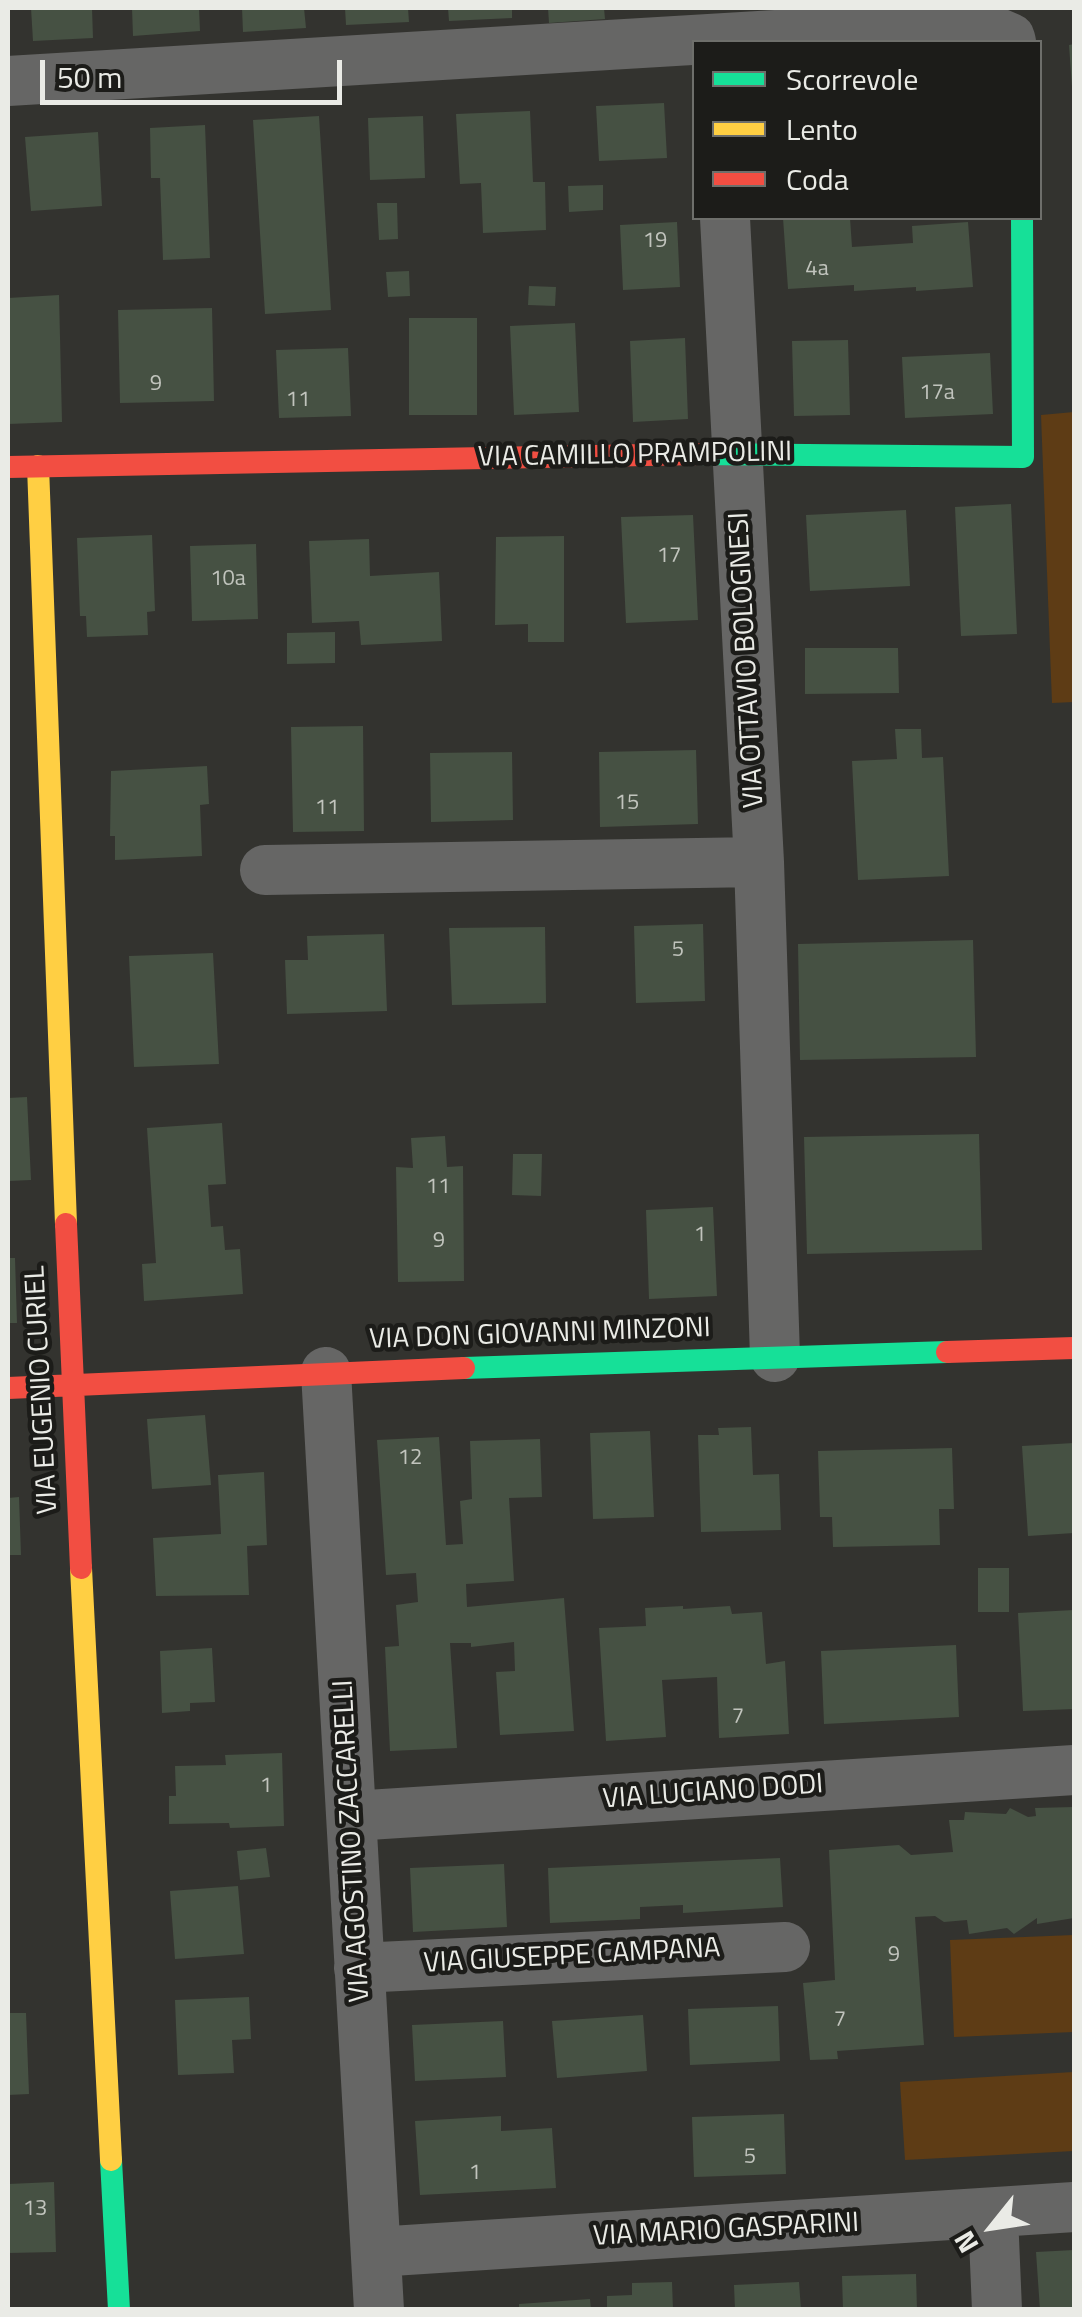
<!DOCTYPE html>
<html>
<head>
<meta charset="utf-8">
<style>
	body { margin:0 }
	#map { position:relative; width:1082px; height:2317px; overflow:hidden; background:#33332f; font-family:"Titillium Web",sans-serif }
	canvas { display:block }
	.frame { position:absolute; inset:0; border:10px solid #eaebe6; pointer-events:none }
	.legend { position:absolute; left:692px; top:40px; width:350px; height:180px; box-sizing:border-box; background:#1c1c19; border:2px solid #6e6f6b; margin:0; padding:12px 18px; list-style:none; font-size:30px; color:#eaebe6 }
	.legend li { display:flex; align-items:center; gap:20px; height:50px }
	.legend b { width:50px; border:2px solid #6e6f6b }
	.north { position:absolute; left:942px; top:2177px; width:100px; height:100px; -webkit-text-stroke:8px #1c1c19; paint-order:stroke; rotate:240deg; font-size:28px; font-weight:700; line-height:40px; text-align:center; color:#eaebe6 }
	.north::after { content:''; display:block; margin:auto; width:35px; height:45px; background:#eaebe6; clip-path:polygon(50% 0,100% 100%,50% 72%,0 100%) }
	.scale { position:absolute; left:40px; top:60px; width:302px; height:45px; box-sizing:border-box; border:5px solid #eaebe6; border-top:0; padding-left:12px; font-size:30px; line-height:35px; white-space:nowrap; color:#eaebe6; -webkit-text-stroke:8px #1c1c19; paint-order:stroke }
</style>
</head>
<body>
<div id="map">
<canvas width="1082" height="2317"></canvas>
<div class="frame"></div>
<ul class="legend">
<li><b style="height:12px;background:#16e098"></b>Scorrevole</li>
<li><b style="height:12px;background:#ffcf43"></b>Lento</li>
<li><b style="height:12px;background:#f24e42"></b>Coda</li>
</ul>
<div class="north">N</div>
<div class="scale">50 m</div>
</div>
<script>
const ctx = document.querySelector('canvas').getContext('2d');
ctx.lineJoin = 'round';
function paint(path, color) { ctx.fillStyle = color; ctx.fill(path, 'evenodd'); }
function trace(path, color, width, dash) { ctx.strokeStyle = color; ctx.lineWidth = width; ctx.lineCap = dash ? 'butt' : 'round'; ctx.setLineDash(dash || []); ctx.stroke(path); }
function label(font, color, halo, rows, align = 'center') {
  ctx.font = font + ' "Titillium Web",sans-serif'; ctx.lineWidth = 9; ctx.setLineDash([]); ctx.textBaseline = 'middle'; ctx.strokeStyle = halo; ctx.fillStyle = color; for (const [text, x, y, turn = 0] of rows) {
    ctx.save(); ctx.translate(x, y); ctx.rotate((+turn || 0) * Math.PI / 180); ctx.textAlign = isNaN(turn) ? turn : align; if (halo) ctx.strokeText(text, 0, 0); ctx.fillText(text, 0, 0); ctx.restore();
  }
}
const green = new Path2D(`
	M1074 412V702L1052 703 1041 415Z
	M1074 1935V2032L954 2037 950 1940Z
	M1074 2072V2151L905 2160 900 2082Z`);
const building = new Path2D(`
	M31 8H92L93 38 33 41Z
	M132 8H199L200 31 133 36Z
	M242 8H304L306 28 243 32Z
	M345 8H408L409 22 346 25Z
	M448 8H512V18L449 21Z
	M548 8H604L605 19 549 23Z
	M1074 44V87H1072L1069 45Z
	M664 103 667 158 599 161 596 106Z
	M530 111 533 182H545L546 230 483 233 481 183 460 184 456 114Z
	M319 116 331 310 265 314 253 120Z
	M423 116 425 178 370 180 368 118Z
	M205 125 210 258 163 260 160 178H151L150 128Z
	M98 132 102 206 31 211 25 137Z
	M603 185V210L569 212 568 186Z
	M377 203H397L398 239 379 240Z
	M783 218H850L852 247 913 243 912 226 968 222 973 287 916 291V287L854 291V285L788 289Z
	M677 222 680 287 623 290 620 225Z
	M409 271 410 296 388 297 386 272Z
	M529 286 556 287 555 306 528 305Z
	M59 295 62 422 8 424V298Z
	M212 308 214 401 120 403 118 310Z
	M409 318H477V415H409Z
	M575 323 579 412 514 415 510 326Z
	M685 338 688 419 633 422 630 341Z
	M848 340 850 415 794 416 792 341Z
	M348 348 351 416 279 418 276 350Z
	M990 353 993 414 905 418 902 357Z
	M1011 504 1017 634 961 636 955 507Z
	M906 510 910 586 810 591 806 515Z
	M693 515 698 620 626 623 621 517Z
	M152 535 155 611 147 612 148 635 87 637 86 616H80L77 538Z
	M564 536V642H528V624L495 625 496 537Z
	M369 539 370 576 439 572 442 641 361 645 359 621 312 623 309 541Z
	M256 544 258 619 192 621 190 546Z
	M335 632V663L287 664V633Z
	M805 648H898L899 693 805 694Z
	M363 726 364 831 293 832 291 727Z
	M895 729H921L922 758 943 757 949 876 858 880 852 761 897 759Z
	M696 750 698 824 600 827 599 752Z
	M512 752 513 820 431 822 430 753Z
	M207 766 209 804 200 805 202 856 115 860V836H110L111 771Z
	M703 924 705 1001 636 1003 634 926Z
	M545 927 546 1003 452 1005 449 928Z
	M384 934 387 1011 287 1014 285 960H308L307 936Z
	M973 940 976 1057 800 1060 798 944Z
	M213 953 219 1064 134 1067 129 956Z
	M27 1097 31 1180 8 1181V1098Z
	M222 1123 226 1184 208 1185 211 1227 223 1226 225 1250 240 1249 243 1294 144 1301 142 1264 156 1263 147 1128Z
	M979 1134 982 1250 807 1254 804 1137Z
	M445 1136 447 1167 463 1166 464 1281 398 1282 396 1167 413 1168 411 1138Z
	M513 1154H542L541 1196 512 1195Z
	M713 1207 717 1296 649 1299 646 1210Z
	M8 1258H15L17 1323H8Z
	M205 1415 211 1485 152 1489 147 1419Z
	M751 1427 753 1475 779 1474 781 1530 701 1532 698 1435H719L718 1428Z
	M650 1431 654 1517 593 1519 590 1433Z
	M439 1437 446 1545 463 1544 460 1501 472 1499 470 1441 540 1439 542 1497 509 1498 514 1581 466 1584 467 1607 564 1598 574 1731 500 1735 496 1672 515 1671 514 1642 471 1647V1643H450L457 1748 390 1751 385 1647 399 1646 396 1605 418 1602 416 1573 386 1575 377 1440Z
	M1074 1443V1533L1028 1536 1022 1446Z
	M952 1448 954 1509H939L940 1545 833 1547 832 1517H820L818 1451Z
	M264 1472 267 1545 247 1546 249 1595 156 1596 153 1538 221 1534 218 1475Z
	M19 1497 21 1555H8V1498Z
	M978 1568H1009V1612H978Z
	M683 1606V1609L730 1606 732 1614 762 1612 766 1664 785 1661 789 1734 719 1738 717 1677 662 1680 666 1737 606 1741 599 1628 646 1626 645 1608Z
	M1074 1610V1709L1023 1711 1018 1613Z
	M956 1645 959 1717 824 1724 821 1651Z
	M212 1648 215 1702 190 1703V1711L162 1713 160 1651Z
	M282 1753 284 1826 230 1828 229 1823 169 1824V1796H176L175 1766 226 1765 225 1755Z
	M1074 1807V1918L1037 1924V1918L1014 1934 1007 1928 969 1934 967 1920 944 1922 935 1916 915 1917 924 2045 837 2051 838 2059 810 2060 803 1983 835 1980 829 1850 899 1845 911 1855 953 1852 949 1820H964L965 1812 1006 1814 1010 1808 1028 1817 1036 1816 1035 1808Z
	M266 1848 270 1877 240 1880 237 1851Z
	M780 1858 783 1907 683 1913V1905L640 1907V1919L550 1923 548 1868Z
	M504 1864 507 1927 413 1932 410 1868Z
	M238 1886 244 1954 175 1959 170 1891Z
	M249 1997 251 2039 232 2040 234 2073 178 2075 175 2000Z
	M778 2006 780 2061 690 2065 688 2009Z
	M8 2013H26L29 2094 8 2095Z
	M643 2015 647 2071 557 2078 552 2021Z
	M503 2021 506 2077 415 2081 412 2025Z
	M784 2114 786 2174 694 2177 692 2117Z
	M501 2116V2131L552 2128 556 2188 420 2195 415 2121Z
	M54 2182 56 2252 8 2253V2184Z
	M1074 2250V2310H1040L1036 2252Z
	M916 2274 917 2310H843L842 2276Z
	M672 2282 673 2310H607V2296L632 2295V2283Z
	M799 2282 801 2310H735L734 2285Z
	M590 2299 591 2310H519V2304Z`);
const street = new Path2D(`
	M8 81 975 23 1010 38 1011 42
	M725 218 759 862 775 1357
	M265 870 759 862
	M326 1372 379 2310
	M352 1816 1074 1770
	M359 1968 785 1947
	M993 2215 997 2310
	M376 2252 1074 2207`);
const fast = new Path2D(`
	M699 454 1023 457 1022 218
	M464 1368 947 1352
	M111 2160 119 2310`);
const slow = new Path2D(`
	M38 466 66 1224
	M81 1568 111 2160`);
const jam = new Path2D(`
	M8 467 699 454
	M66 1224 81 1568
	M947 1352 1074 1348
	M8 1388 464 1368`);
const numberNames = [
	["19",655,242],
	["4a",817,270],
	["9",156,385],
	["17a",937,394],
	["11",298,401],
	["17",669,557],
	["10a",228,580],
	["15",627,804],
	["11",327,809],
	["5",678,951],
	["11",438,1188],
	["1",700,1236],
	["9",439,1242],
	["12",410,1459],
	["7",738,1718],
	["1",266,1787],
	["9",894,1956],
	["7",840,2021],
	["5",750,2158],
	["1",475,2174],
	["13",35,2210]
];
const streetNames = [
	["VIA CAMILLO PRAMPOLINI",635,456,-1],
	["VIA OTTAVIO BOLOGNESI",748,660,-93],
	["VIA DON GIOVANNI MINZONI",540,1335,-2],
	["VIA EUGENIO CURIEL",43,1390,-93],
	["VIA LUCIANO DODI",713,1793,-4],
	["VIA AGOSTINO ZACCARELLI",353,1841,-93],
	["VIA GIUSEPPE CAMPANA",572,1957,-3],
	["VIA MARIO GASPARINI",726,2231,-3]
];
paint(green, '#5e3c15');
paint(building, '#465143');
trace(street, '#666665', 50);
trace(fast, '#16e098', 22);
trace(slow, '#ffcf43', 22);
trace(jam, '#f24e42', 22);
label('22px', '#c1c4bd', null, numberNames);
label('28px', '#eaebe6', '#1c1c19', streetNames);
</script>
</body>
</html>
